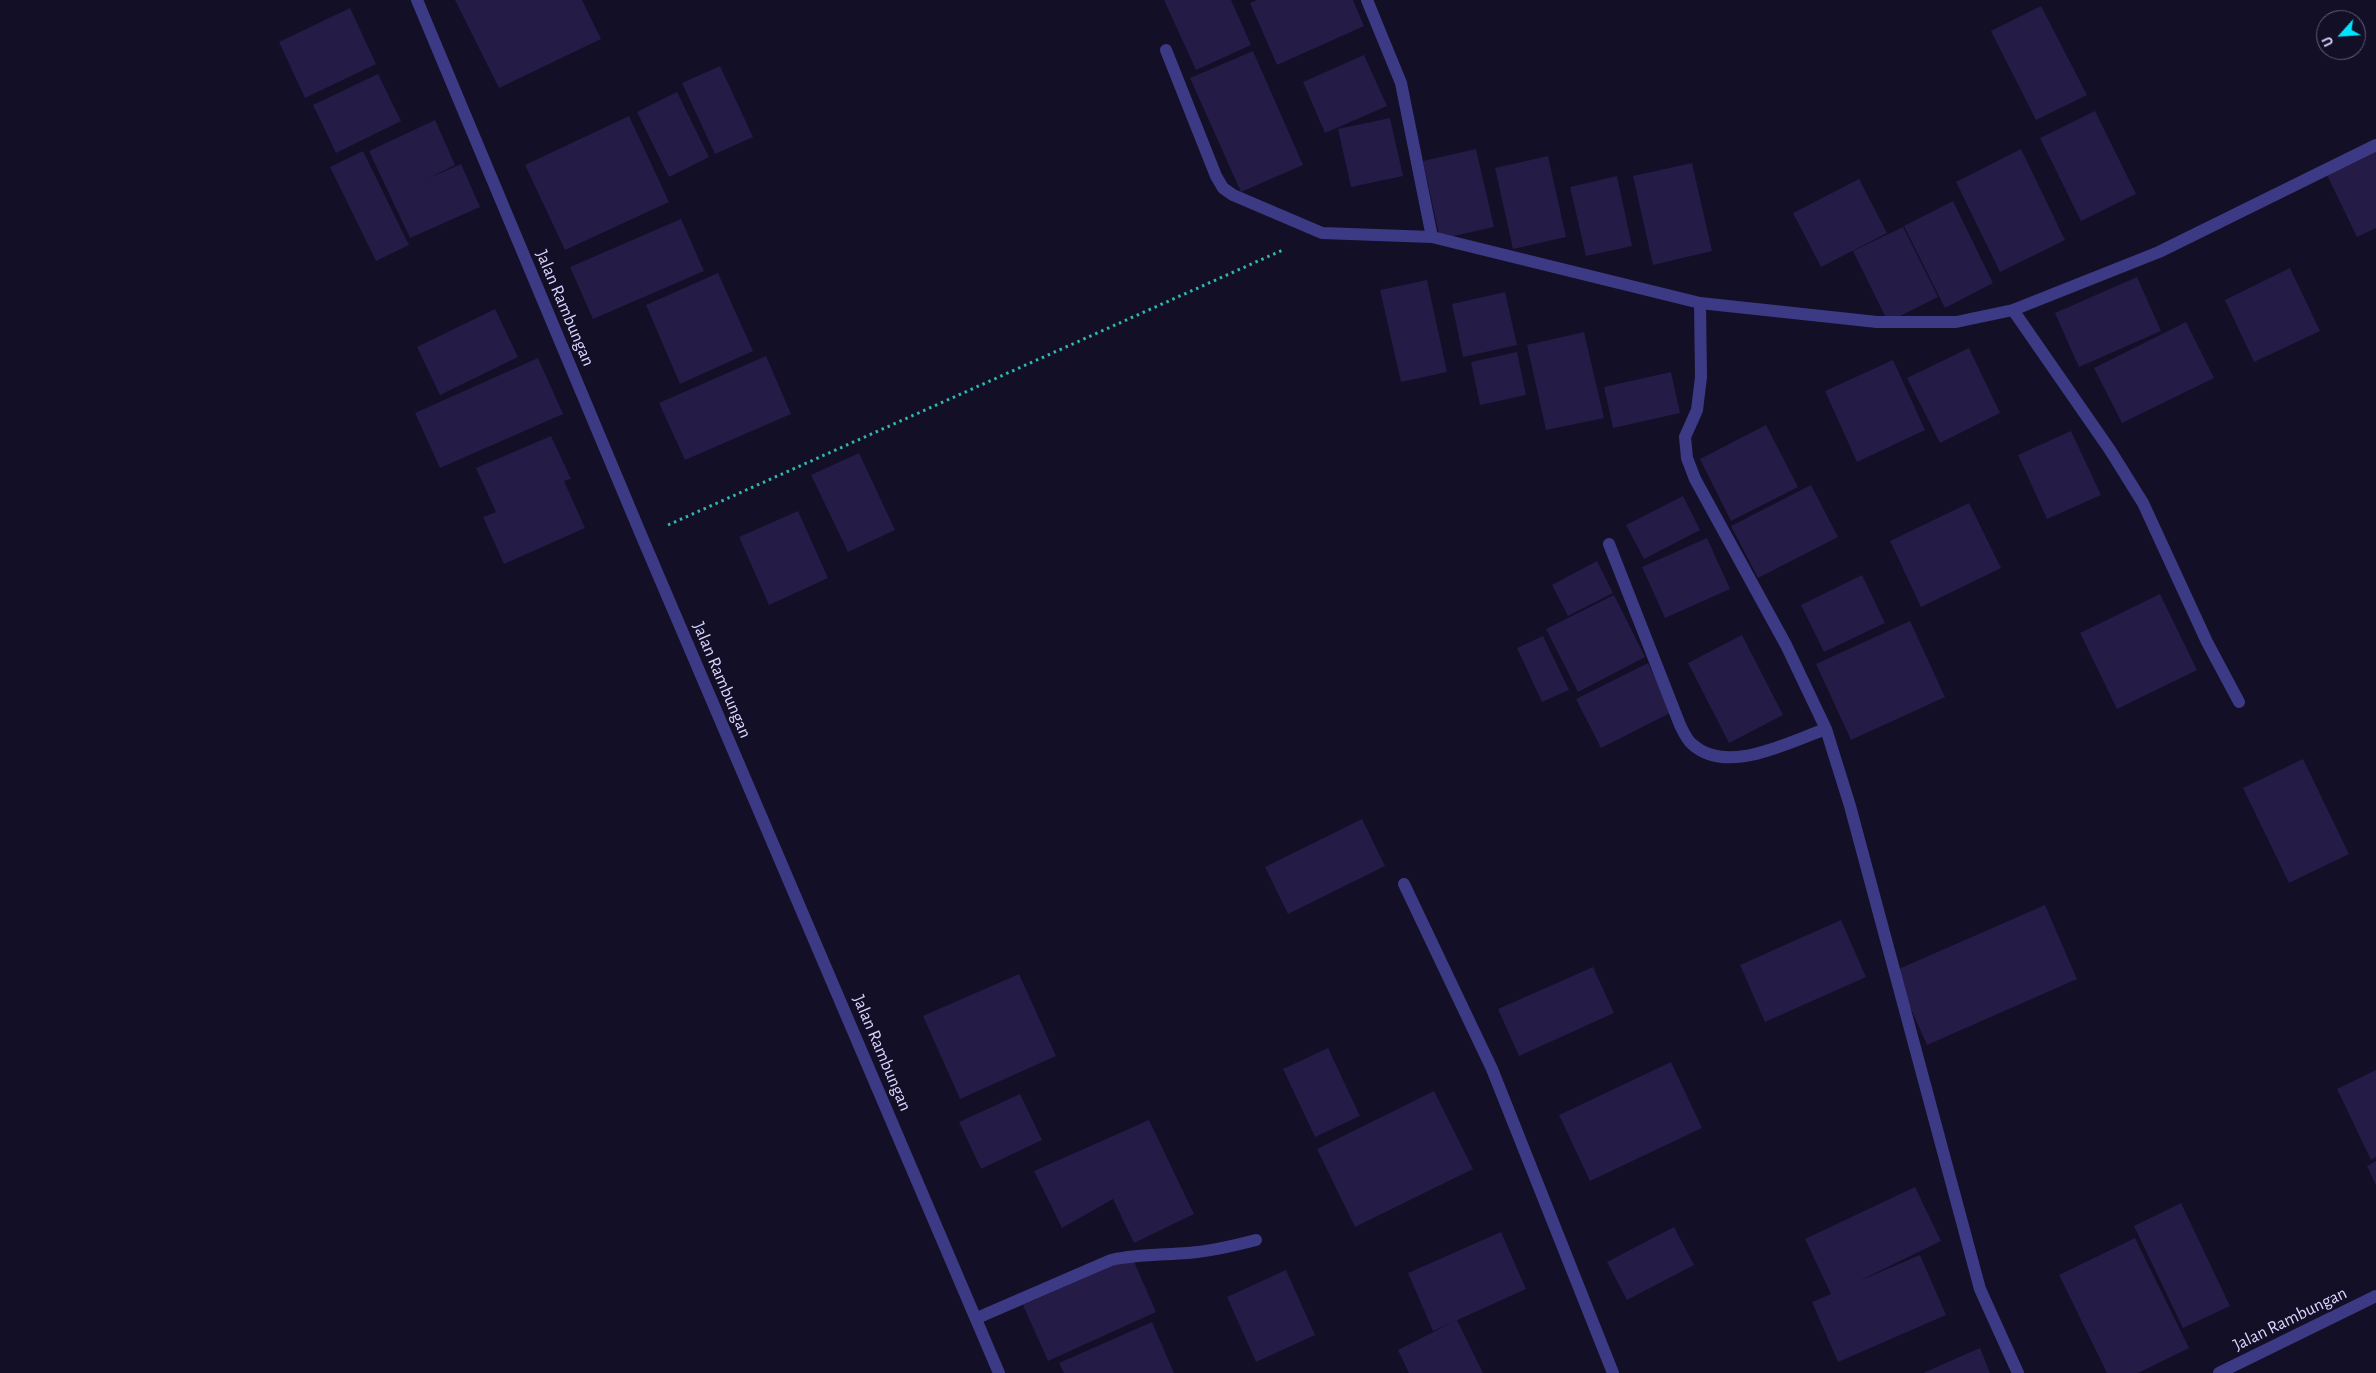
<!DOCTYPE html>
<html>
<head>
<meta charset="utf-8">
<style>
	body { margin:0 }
	#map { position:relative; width:2376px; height:1373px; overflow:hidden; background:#130f26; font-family:"Alegreya Sans",sans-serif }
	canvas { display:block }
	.north { position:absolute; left:2316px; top:10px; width:50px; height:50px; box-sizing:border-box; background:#130f26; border:1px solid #625e7d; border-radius:50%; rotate:244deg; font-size:14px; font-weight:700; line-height:20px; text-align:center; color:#d9d4ff }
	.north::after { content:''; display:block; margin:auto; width:18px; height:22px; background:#00e5ff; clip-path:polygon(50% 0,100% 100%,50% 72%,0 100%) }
</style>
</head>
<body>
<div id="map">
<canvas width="2376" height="1373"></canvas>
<div class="north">U</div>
</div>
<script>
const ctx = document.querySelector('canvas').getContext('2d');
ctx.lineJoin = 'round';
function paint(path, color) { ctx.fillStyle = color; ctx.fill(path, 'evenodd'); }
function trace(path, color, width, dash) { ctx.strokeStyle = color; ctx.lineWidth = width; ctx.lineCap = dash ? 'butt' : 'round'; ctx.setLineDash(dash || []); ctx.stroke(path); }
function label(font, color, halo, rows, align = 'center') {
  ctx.font = font + ' "Alegreya Sans",sans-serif'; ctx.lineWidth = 4.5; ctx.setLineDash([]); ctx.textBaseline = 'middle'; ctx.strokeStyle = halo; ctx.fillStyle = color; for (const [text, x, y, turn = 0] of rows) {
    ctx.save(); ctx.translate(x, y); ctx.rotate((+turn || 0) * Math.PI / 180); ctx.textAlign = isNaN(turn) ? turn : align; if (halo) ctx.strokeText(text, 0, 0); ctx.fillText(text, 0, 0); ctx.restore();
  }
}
const building = new Path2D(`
	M455 0H582L601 39 499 88Z
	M1164 0H1231L1251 45 1196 70Z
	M1257 0H1353L1364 26 1277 65 1250 3Z
	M2041 6 2087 95 2036 120 1991 31Z
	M350 8 376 64 305 98 279 42Z
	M1253 51 1303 165 1241 192 1190 78Z
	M1364 55 1387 106 1325 133 1303 82Z
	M720 66 753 137 715 154 682 83Z
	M378 74 401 121 336 153 313 105Z
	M677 92 709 157 669 177 637 112Z
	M2095 111 2136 194 2081 221 2040 138Z
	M629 116 669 202 565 250 525 165Z
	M1390 118 1403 176 1351 187 1338 129Z
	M435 120 455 165 427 179 461 164 480 207 410 238 369 151Z
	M2376 146V228L2357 237 2325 171Z
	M1476 149 1494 227 1440 239 1423 161Z
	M2021 149 2065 240 2000 272 1956 182Z
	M363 151 409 245 376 261 330 167Z
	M1548 156 1566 237 1513 249 1495 168Z
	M1692 163 1712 251 1653 265 1633 176Z
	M1617 176 1632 246 1586 256 1570 187Z
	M1859 179 1887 233 1821 267 1793 213Z
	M1953 201 1993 283 1945 308 1904 226Z
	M681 219 704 271 593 319 570 267Z
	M1903 227 1938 297 1888 322 1853 251Z
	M2290 268 2320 331 2254 362 2225 300Z
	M718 273 753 351 680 384 646 305Z
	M2137 277 2161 331 2079 367 2055 313Z
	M1427 280 1447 372 1401 382 1380 290Z
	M1505 292 1517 345 1463 357 1452 304Z
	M495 309 518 357 440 395 417 347Z
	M2186 322 2214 378 2122 423 2094 368Z
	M1584 332 1604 418 1546 430 1527 345Z
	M1969 348 2000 413 1940 443 1907 378Z
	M1517 352 1526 395 1480 405 1471 362Z
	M766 356 791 414 685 460 659 403Z
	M538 358 563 414 440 468 415 413Z
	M1893 360 1925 430 1857 462 1825 391Z
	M1671 372 1680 413 1613 428 1604 387Z
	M1766 425 1798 487 1731 521 1700 459Z
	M2071 431 2101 495 2047 519 2018 455Z
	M551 436 571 479 564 481 585 528 504 564 483 517 496 512 476 468Z
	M859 453 895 530 848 552 811 475Z
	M1811 485 1838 537 1758 578 1731 526Z
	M1683 496 1700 530 1644 559 1626 525Z
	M1969 503 2001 568 1921 607 1890 541Z
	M798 511 828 578 769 605 739 537Z
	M1707 538 1730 589 1665 618 1642 567Z
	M1597 561 1613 593 1568 616 1552 585Z
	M1862 575 1885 623 1824 652 1801 605Z
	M2160 594 2197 670 2117 709 2080 633Z
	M1614 595 1645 657 1578 692 1546 629Z
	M1910 621 1945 697 1851 740 1816 664Z
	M1742 635 1783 715 1729 743 1688 663Z
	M1543 636 1569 690 1542 702 1517 648Z
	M1648 663 1672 712 1601 748 1576 699Z
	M2303 759 2349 854 2289 883 2243 788Z
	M1362 819 1385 866 1288 914 1265 867Z
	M2045 905 2077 979 1927 1045 1894 971Z
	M1841 920 1866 977 1765 1022 1740 965Z
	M1593 967 1614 1013 1519 1056 1498 1009Z
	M1019 974 1056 1056 960 1099 923 1016Z
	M1328 1048 1360 1116 1315 1137 1283 1069Z
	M1671 1062 1702 1128 1590 1181 1559 1115Z
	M2376 1070V1157L2371 1160 2337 1089Z
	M1434 1091 1473 1169 1355 1227 1317 1149Z
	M1020 1094 1042 1140 981 1169 959 1122Z
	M1149 1120 1194 1214 1134 1243 1113 1199 1062 1228 1034 1171Z
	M2376 1161V1185L2367 1166Z
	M1915 1187 1941 1241 1859 1281 1920 1255 1946 1315 1838 1362 1812 1302 1831 1294 1805 1239Z
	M2181 1203 2230 1306 2183 1328 2134 1226Z
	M1674 1227 1694 1265 1627 1300 1607 1262Z
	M1501 1232 1526 1289 1433 1331 1408 1273Z
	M2135 1238 2189 1348 2138 1373H2107L2059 1275Z
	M1132 1257 1156 1312 1048 1361 1023 1305Z
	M1286 1270 1315 1335 1256 1362 1227 1297Z
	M1457 1320 1483 1373H1409L1398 1350Z
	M1152 1322 1174 1373H1064L1059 1363Z
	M1980 1348 1990 1373H1923Z`);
const path = new Path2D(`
	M668 525 1285 249`);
const minor = new Path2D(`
	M417 0 642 537 999 1373
	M1367 0 1401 83 1432 237
	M1166 50 1216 176 1223 188 1233 195 1322 233 1432 237 1700 303 1877 322H1956L2013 310 2159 252 2376 145
	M1700 303 1701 377 1697 410 1685 437 1687 458 1695 479 1786 645 1826 729 1850 806 1980 1289 2018 1373
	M2013 310 2110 450 2143 503 2207 642 2239 702
	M1609 544 1680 725C1683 731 1687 740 1692 744 1727 776 1788 742 1826 729
	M1404 884 1492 1069 1613 1373
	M977 1318 1111 1260C1136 1254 1162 1255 1188 1253 1211 1251 1233 1246 1256 1240
	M2219 1373 2376 1296`);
const streetNames = [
	["Jalan Rambungan",565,308,67],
	["Jalan Rambungan",722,680,67],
	["Jalan Rambungan",882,1053,67],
	["Jalan Rambungan",2290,1319,-26]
];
paint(building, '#241b47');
trace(path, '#2fb8b0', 3, [2.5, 4]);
trace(minor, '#3d3a85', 12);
label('18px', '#d9d4ff', '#130f26', streetNames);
</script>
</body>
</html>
